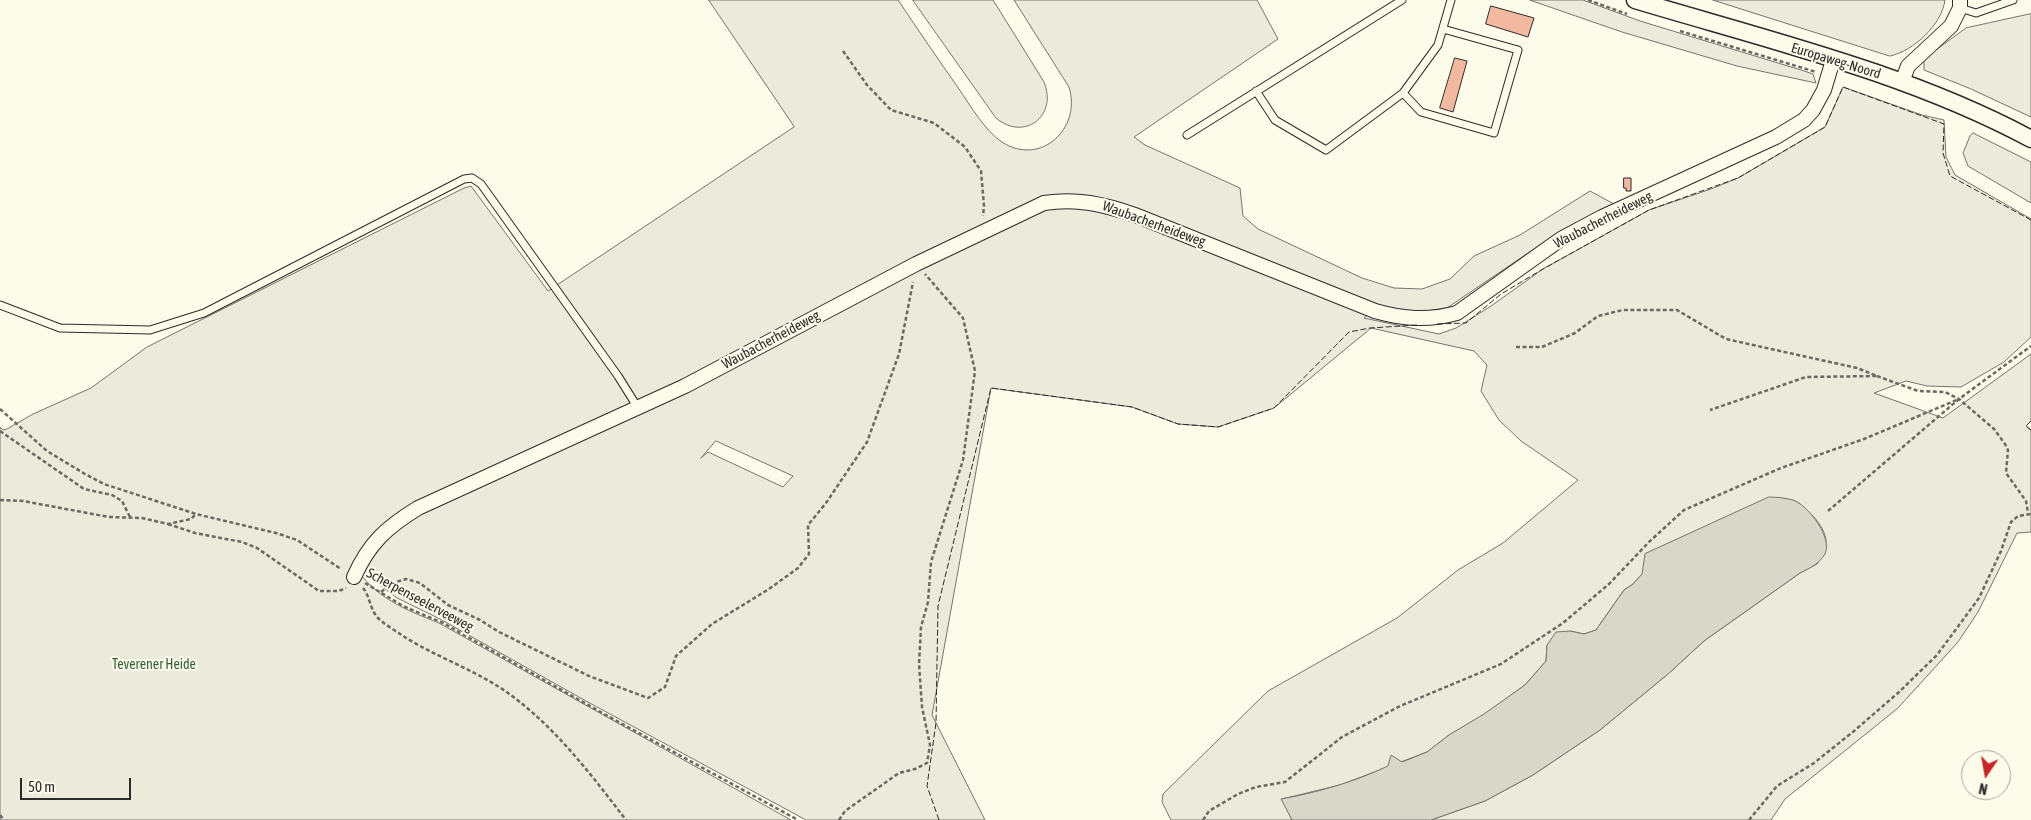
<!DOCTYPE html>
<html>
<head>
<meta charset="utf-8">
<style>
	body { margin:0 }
	#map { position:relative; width:2031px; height:820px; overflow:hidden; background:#fdfbea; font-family:"Asap Condensed",sans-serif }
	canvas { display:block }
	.north { position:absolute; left:1961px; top:750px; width:50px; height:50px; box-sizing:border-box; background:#fdfbea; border:1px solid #a9a89e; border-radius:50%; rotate:192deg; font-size:14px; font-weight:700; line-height:20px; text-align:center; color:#2b2b2b }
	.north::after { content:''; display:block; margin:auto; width:18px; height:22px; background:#c62828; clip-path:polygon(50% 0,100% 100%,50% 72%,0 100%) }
	.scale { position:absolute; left:20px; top:778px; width:111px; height:22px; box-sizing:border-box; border:2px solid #2b2b2b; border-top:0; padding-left:6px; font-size:15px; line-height:18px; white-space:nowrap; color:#2b2b2b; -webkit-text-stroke:4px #fdfbea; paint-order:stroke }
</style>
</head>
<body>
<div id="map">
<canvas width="2031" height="820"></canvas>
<div class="north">N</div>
<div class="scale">50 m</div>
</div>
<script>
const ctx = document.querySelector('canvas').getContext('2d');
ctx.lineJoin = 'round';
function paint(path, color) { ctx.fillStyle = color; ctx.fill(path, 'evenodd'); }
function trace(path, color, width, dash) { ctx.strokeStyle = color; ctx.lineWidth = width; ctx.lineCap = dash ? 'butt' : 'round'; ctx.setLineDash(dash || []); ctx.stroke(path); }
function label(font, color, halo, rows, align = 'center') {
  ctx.font = font + ' "Asap Condensed",sans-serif'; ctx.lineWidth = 4; ctx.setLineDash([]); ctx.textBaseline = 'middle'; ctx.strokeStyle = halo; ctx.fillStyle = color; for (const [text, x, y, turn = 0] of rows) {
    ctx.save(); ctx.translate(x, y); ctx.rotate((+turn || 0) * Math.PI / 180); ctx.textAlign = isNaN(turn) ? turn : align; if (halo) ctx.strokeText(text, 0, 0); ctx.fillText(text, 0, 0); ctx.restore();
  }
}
const green = new Path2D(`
	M709 0H898C918 30 938 59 959 89 970 105 985 131 1002 142 1040 167 1082 129 1069 87L1014 0H1257L1278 39 1134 137 1145 145 1240 188 1243 216 1258 229 1362 278 1394 288 1422 289 1450 279 1474 256 1520 235 1590 191 1614 204 1562 230 1444 310C1422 316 1400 312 1379 305L1364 318 1439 334 1456 328 1491 306 1543 269 1649 210 1711 189 1738 178 1825 127 1843 87 1922 115 1944 120 1946 157 1955 175 2031 219V337L2004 362 1961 387 1927 386 1906 381 1874 393 1943 418 2031 354V421L2026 426 2031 430V532L2017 533 1978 612 1958 642 1898 708 1785 799 1771 820H1431L1485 801 1533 775 1600 730 1668 674 1704 641 1800 573 1817 564C1820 558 1826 548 1826 541 1825 525 1806 507 1793 500L1642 574 1633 584 1624 590 1596 630 1584 634 1570 631 1547 645 1546 661 1525 685 1484 715 1449 735 1427 752 1340 785 1282 799 1292 820H1171L1162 802 1163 794 1268 691 1397 618 1458 570 1503 543 1578 480 1521 441 1499 420 1481 391 1487 365 1474 351 1371 328 1274 408 1218 427 1178 424 1132 407 991 388 932 715 985 820H806L586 701 440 619 397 598 354 565C375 598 404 609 439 623L791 820H0V427L3 430 7 429 33 414 91 388 147 347 464 188 471 186 548 291 794 127ZM716 441 793 476 783 487 708 452 701 458Z
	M913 0H993L1044 82C1058 116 1024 142 996 118Z
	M1530 0H1583L1640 21 1801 70 1813 74 1816 83 1737 66 1622 32Z
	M1713 0H1945C1942 24 1914 51 1890 56Z
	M2031 14V117L1971 89 1924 70V60L1933 52 1966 28Z
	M1973 133 2031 162V203L1968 166 1963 153 1970 136Z`);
const water = new Path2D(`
	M1769 497C1777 497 1785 498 1793 500 1808 505 1833 538 1825 554 1819 564 1810 568 1800 573L1704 641 1668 674 1600 730 1533 775 1485 801 1431 820H1292L1281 799C1319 792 1354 782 1388 766L1391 755 1402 762 1427 752 1449 735 1484 714 1525 685 1546 661 1547 645 1556 632 1570 631 1584 634 1596 630 1624 590 1633 584 1642 574 1645 554Z`);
const building = new Path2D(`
	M1491 6 1534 18 1528 37 1486 24Z
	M1455 58 1467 61 1453 112 1440 108Z
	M1624 178H1631V191H1626V188H1624Z`);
const path = new Path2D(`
	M1588 0 1627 14
	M1680 31 1816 72
	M843 51 867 85 891 110 934 123 965 147 981 171 984 206 983 216
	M1516 347H1542L1575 333 1598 316 1623 310H1677L1726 339 1857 368 1877 376 1806 377 1710 410
	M1877 376 1918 391 1945 392 1959 399 1994 429 2005 444 2008 450 2006 473 2026 501 2028 513
	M0 409 47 451 85 474 104 484 196 514 276 533 297 540 341 569
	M0 431 84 489 112 495 122 501 130 517
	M0 500 23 501 109 517 142 518 168 524 191 519 196 514
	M1828 511 1959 399 2031 346
	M168 524 195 533 242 542 257 548 319 591H339L346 588
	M365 583 403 606 443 623 606 715 798 820
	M363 588C370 596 370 610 378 618 385 625 395 630 403 636 439 659 482 672 516 699 559 732 593 777 626 820
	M381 592 393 583 406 579 420 583 448 605 480 620 499 632 589 676 648 698 665 687 676 656 712 624 769 589 798 568 809 554 808 525 826 503 867 442 899 354 913 282
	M0 815 4 820
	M839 820 845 811 899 773 915 769 927 763 930 745 922 707 919 664 921 627 928 602 931 562 963 460 975 371 963 318 925 274
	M1203 820 1209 811 1238 794 1256 787 1285 782 1342 737 1400 706 1501 664 1563 623 1609 584 1650 541 1684 510 1781 468 1864 439 1959 399
	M1749 820 1777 786 1814 763 1854 731 1898 693 1937 655 1979 598 2001 551 2011 522 2018 516 2031 514`);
const service = new Path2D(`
	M1960 8 1976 13 2013 0
	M1256 91 1275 120 1326 150 1403 93 1438 45 1451 0
	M1403 93 1421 112 1494 133 1518 50 1443 29
	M1187 135 1402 0
	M0 305 60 328 150 330 204 313 464 179 472 178 481 184 618 376 638 408`);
const minor = new Path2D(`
	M1902 82 1908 66 1951 26 1960 8V0
	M354 577C369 543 387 527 418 508L685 386 916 264 1044 203C1077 198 1103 204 1135 215L1375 311C1403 319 1428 321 1457 313L1561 239 1602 217 1776 137 1804 120 1813 110 1824 90 1833 60`);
const tertiary = new Path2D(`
	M1635 0C1768 40 1908 73 2031 139`);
const fence = new Path2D(`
	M1437 324 1466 323 1501 294 1543 269 1649 210 1738 178 1825 127 1843 87 1944 124 1943 153 1950 176 2031 220
	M2031 421 2026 426 2031 430
	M939 820 927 786 936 723 938 606 991 388 1132 407 1178 424 1218 427 1274 408 1349 332 1370 328 1417 325`);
const streetNames = [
	["Europaweg-Noord",1836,61,17],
	["Waubacherheideweg",1603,220,-27],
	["Waubacherheideweg",1154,224,20],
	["Waubacherheideweg",771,340,-28],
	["Scherpenseelerveeweg",420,600,28]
];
const parkNames = [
	["Teverener Heide",154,665]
];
paint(green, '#ecebdb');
trace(green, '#74746e', 1);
paint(water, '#d8d7c9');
trace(water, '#74746e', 1);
paint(building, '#f2b8a0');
trace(building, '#2b2b2b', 1);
trace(service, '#2b2b2b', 9);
trace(minor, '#2b2b2b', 16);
trace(tertiary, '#2b2b2b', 19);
trace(path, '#6a6964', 2.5, [4, 2.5]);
trace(service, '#fdfbea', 7);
trace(minor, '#fdfbea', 14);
trace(tertiary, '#fdfbea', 16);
trace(fence, '#2b2b2b', 1, [6, 2.5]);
label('14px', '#2b2b2b', '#fdfbea', streetNames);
label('14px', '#34623c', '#fdfbea', parkNames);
</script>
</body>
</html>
